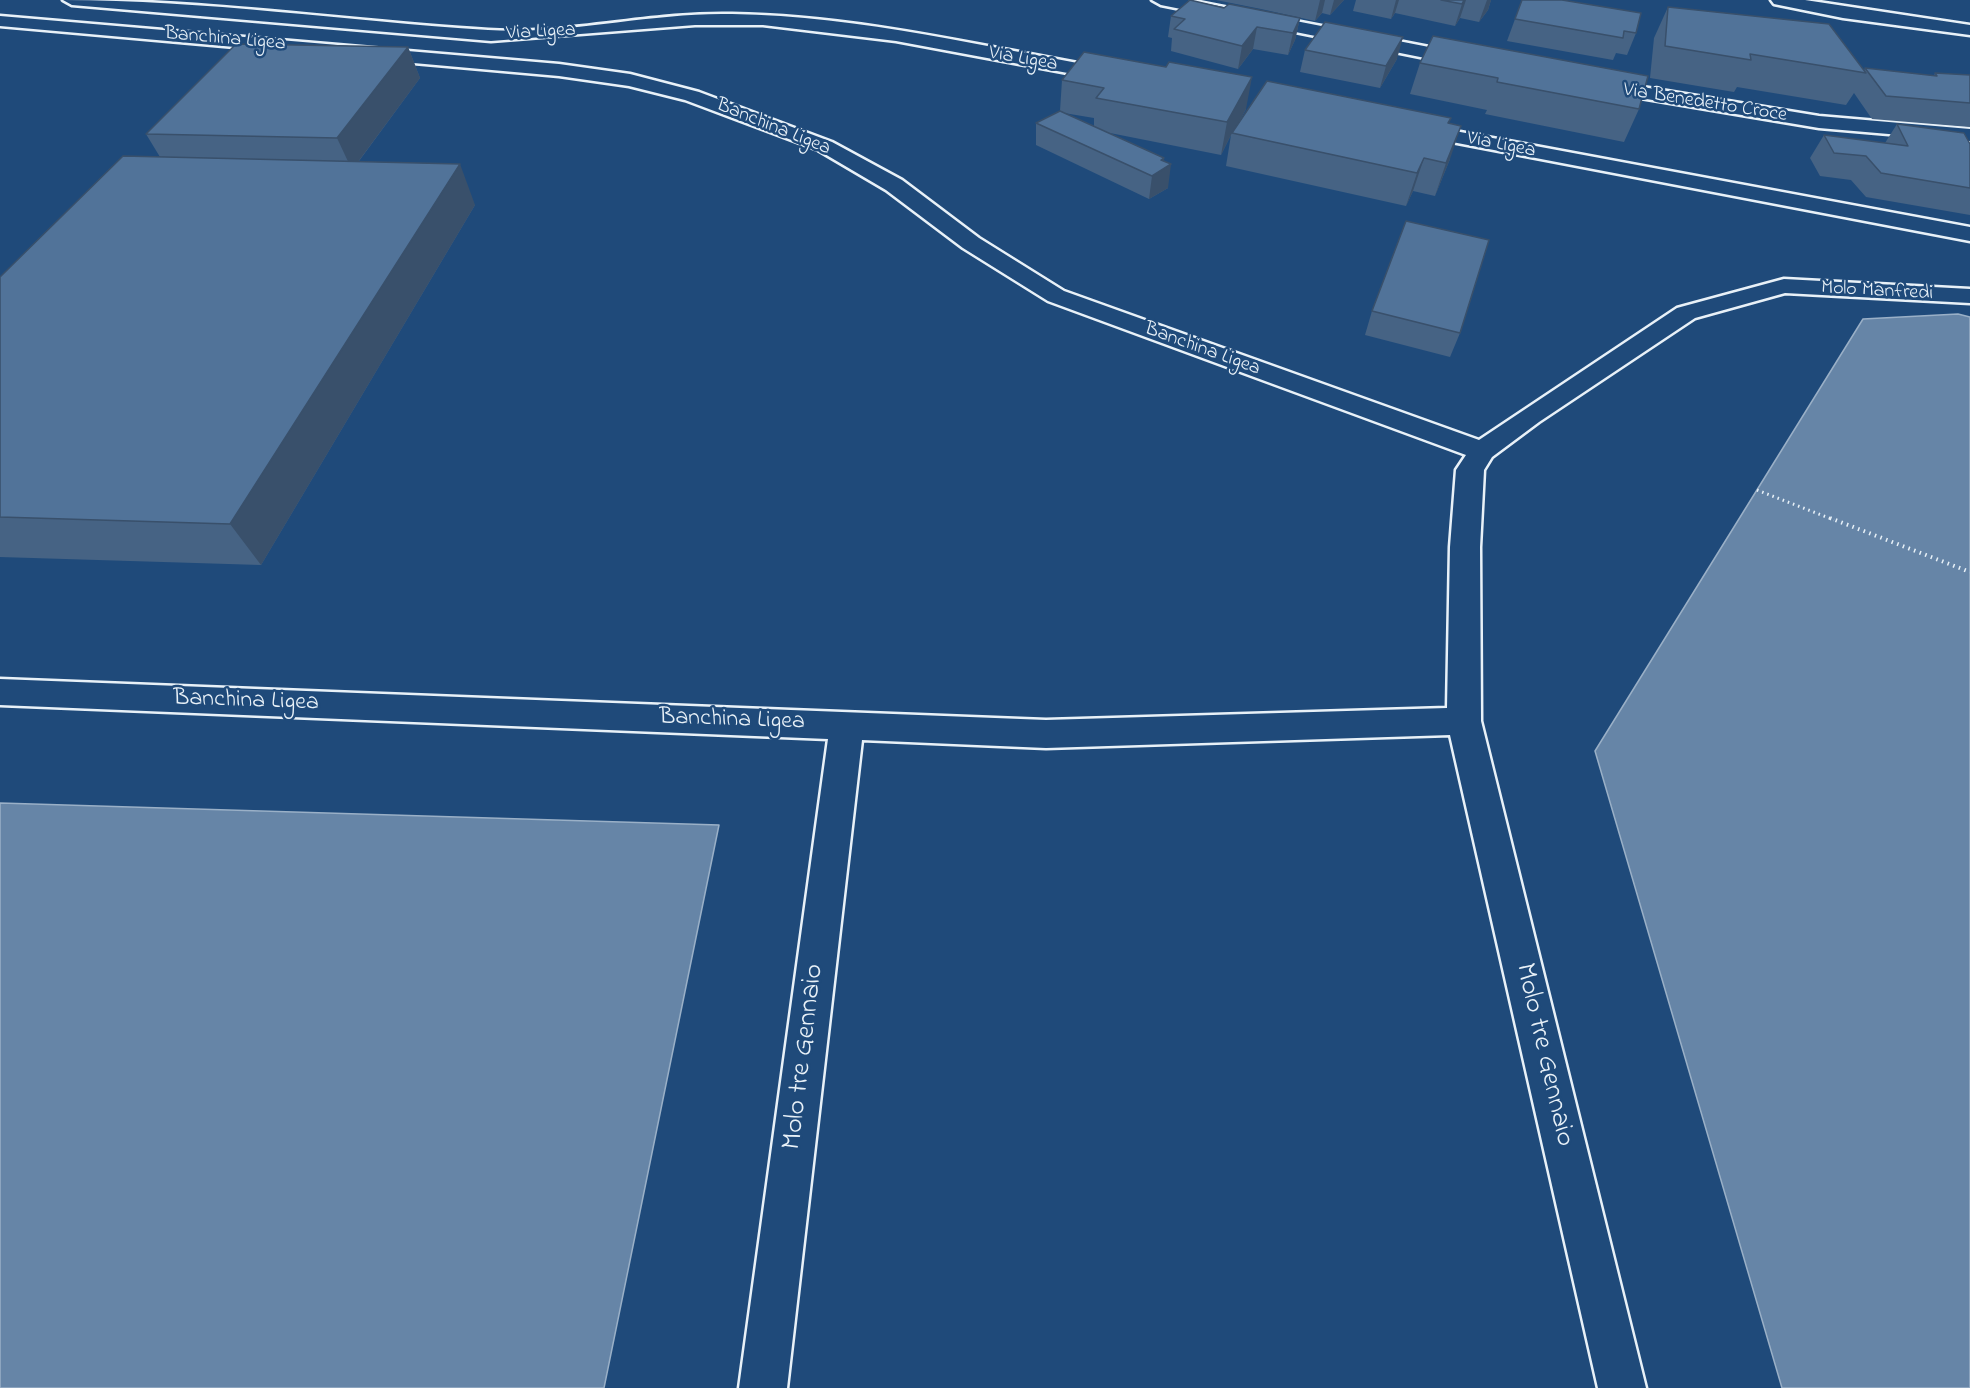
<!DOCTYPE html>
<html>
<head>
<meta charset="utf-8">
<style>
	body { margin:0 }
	canvas { display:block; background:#1f4a7a }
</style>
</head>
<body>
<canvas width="1970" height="1388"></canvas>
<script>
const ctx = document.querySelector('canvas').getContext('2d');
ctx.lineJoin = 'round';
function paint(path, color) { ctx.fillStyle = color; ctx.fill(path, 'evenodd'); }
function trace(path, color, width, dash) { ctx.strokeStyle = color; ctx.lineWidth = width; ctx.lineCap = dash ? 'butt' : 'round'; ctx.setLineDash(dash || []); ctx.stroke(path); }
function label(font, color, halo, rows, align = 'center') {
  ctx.font = font + ' "Indie Flower",sans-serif'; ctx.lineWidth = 5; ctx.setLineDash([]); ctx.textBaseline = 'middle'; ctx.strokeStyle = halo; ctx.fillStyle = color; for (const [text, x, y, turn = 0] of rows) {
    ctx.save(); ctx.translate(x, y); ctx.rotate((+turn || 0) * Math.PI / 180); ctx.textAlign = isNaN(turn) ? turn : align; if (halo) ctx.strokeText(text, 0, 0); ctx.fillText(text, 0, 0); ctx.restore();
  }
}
const water = new Path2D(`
	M1958 314 1970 317V1388H1782L1595 751 1863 319Z
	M0 803 719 825 604 1388H0Z`);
const pathFar1 = new Path2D(`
	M1757 490 1834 520`);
const path = new Path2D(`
	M1830 518 1970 572`);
const minor = new Path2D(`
	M0 16 559 64 630 74 699 92 832 142 902 180 979 238 1064 291 1479 440 1677 308 1784 279 1970 289V303L1785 293 1695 318 1539 422 1492 457 1484 470 1480 547 1481 721 1646 1388H1598L1450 735 1046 748 862 740 787 1388H739L828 739 0 705V679L1046 720 1447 708 1450 547 1456 470 1466 455 1048 301 963 248 886 190 818 150 685 100 629 86 559 76 0 26Z`);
const major = new Path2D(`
	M63 0C205 0 346 21 488 30 569 35 651 12 732 14 862 16 989 48 1116 70L1126 76 1116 82 896 41 763 25H695L491 41 72 5Z
	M1152 0H1188L1470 55 1479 61 1470 67 1161 5Z
	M1771 0H1805L1970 25V35L1843 18 1774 4Z
	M1600 80 1819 116 1970 129V141L1819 128 1593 90 1590 86 1593 82Z
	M1412 123 1970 227V241L1405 133 1402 129 1405 125Z`);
const wall = new Path2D(`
	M1216 0H1344L1330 15 1322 13 1315 21 1261 9Z
	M1356 0H1491L1488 10 1479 22 1460 18 1455 26 1395 13 1391 19 1353 11Z
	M1522 0 1636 33 1627 55 1616 53 1613 60 1507 41Z
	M1668 7 1864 71 1865 68 1934 76 1935 73 1970 75V127L1872 119 1854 93 1846 105 1737 87 1734 92 1650 78 1654 38Z
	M1224 8 1300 18 1295 40 1288 55 1253 49 1238 69 1171 51 1172 38 1168 37 1171 16Z
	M1433 36 1639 109 1624 142 1485 114 1487 110 1410 94 1420 63Z
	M408 47 420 78 359 161 475 205 261 565 0 557V277L160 157 146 134Z
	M1305 50 1397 59 1380 88 1300 72Z
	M1062 80 1246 109 1237 126 1449 123 1450 159 1435 196 1413 191 1406 206 1226 166 1231 135 1221 155 1110 133 1164 161 1168 188 1149 199 1036 145V123L1060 111ZM1064 113 1094 118V126Z
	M1897 124 1970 144V215L1866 197 1851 180 1820 176 1810 158 1824 135 1885 143Z
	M1372 311 1460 333 1450 357 1365 335Z`);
const shadedWall = new Path2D(`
	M1320 0H1325L1322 13 1315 21Z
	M1334 0H1344L1330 15Z
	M1396 0H1399L1395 13 1391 19Z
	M1464 0H1466L1460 18 1455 26 1462 4Z
	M1487 0H1491L1488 10 1479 22Z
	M1300 18 1295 40 1288 55 1293 33Z
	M1257 27 1253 49 1238 69 1242 46Z
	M1403 37 1397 59 1380 88 1386 66Z
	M408 47 420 78 352 170 337 138Z
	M1252 77 1246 109 1233 133H1232L1221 155 1227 122Z
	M1461 126 1450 159 1435 196 1446 163Z
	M1164 158 1163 169 1171 164 1168 188 1149 199 1152 176 1161 160Z
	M1424 158 1413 191 1406 206 1417 173Z
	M460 164 475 205 261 565 230 524Z`);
const building = new Path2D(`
	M1190 0 1224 8 1229 4 1300 18 1293 33 1257 27 1242 46 1174 29 1185 19 1171 16Z
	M1441 0H1464L1462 4Z
	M1522 0H1562L1641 13 1636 33 1624 31 1623 38 1515 19Z
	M1668 7 1829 24 1866 73 1750 54 1751 60 1665 46Z
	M1325 22 1403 37 1386 66 1305 50Z
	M1433 36 1648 76 1639 109 1497 82 1498 78 1420 63Z
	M236 44 408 47 337 138 146 134Z
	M1084 52 1166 67 1169 62 1252 77 1227 122 1096 98 1104 88 1062 80Z
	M1865 68 1937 76 1935 73 1970 75V103L1886 96Z
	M1267 81 1451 118 1448 123 1461 126 1446 163 1424 158 1417 173 1232 133Z
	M1060 111 1164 158 1161 160 1171 164 1152 176 1036 123Z
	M1897 124 1964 133 1970 144V188L1881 173 1866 156 1834 153 1824 135 1908 146Z
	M123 156 460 164 230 524 0 517V277Z
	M1406 221 1489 240 1460 333 1372 311Z`);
const farStreetnames = [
	["Via Ligea",541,33,-3],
	["Banchina Ligea",225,40,5],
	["Via Ligea",1023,60,10],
	["Via Benedetto Croce",1705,104,9],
	["Banchina Ligea",773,128,22],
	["Via Ligea",1501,146,11],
	["Molo Manfredi",1877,292,3],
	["Banchina Ligea",1202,350,20]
];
const streetNames = [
	["Banchina Ligea",246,702,2],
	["Banchina Ligea",732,721,2]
];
const nearStreetnames = [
	["Molo tre Gennaio",1543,1055,77],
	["Molo tre Gennaio",805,1057,-83]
];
paint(water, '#6685a7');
trace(water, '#9ab0c7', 1.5);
trace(minor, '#e8f1f8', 5);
trace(major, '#e8f1f8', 5);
trace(pathFar1, '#e8f1f8', 3, [1.5, 4]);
trace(path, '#e8f1f8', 4, [1.5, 4.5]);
paint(minor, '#1f4a7a');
paint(major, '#1f4a7a');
paint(wall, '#466384');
paint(shadedWall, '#39506b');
paint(building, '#517399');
trace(building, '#39506b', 1.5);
label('20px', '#e8f1f8', '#1f4a7a', farStreetnames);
label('24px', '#e8f1f8', '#1f4a7a', streetNames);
label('28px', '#e8f1f8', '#1f4a7a', nearStreetnames);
</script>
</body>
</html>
